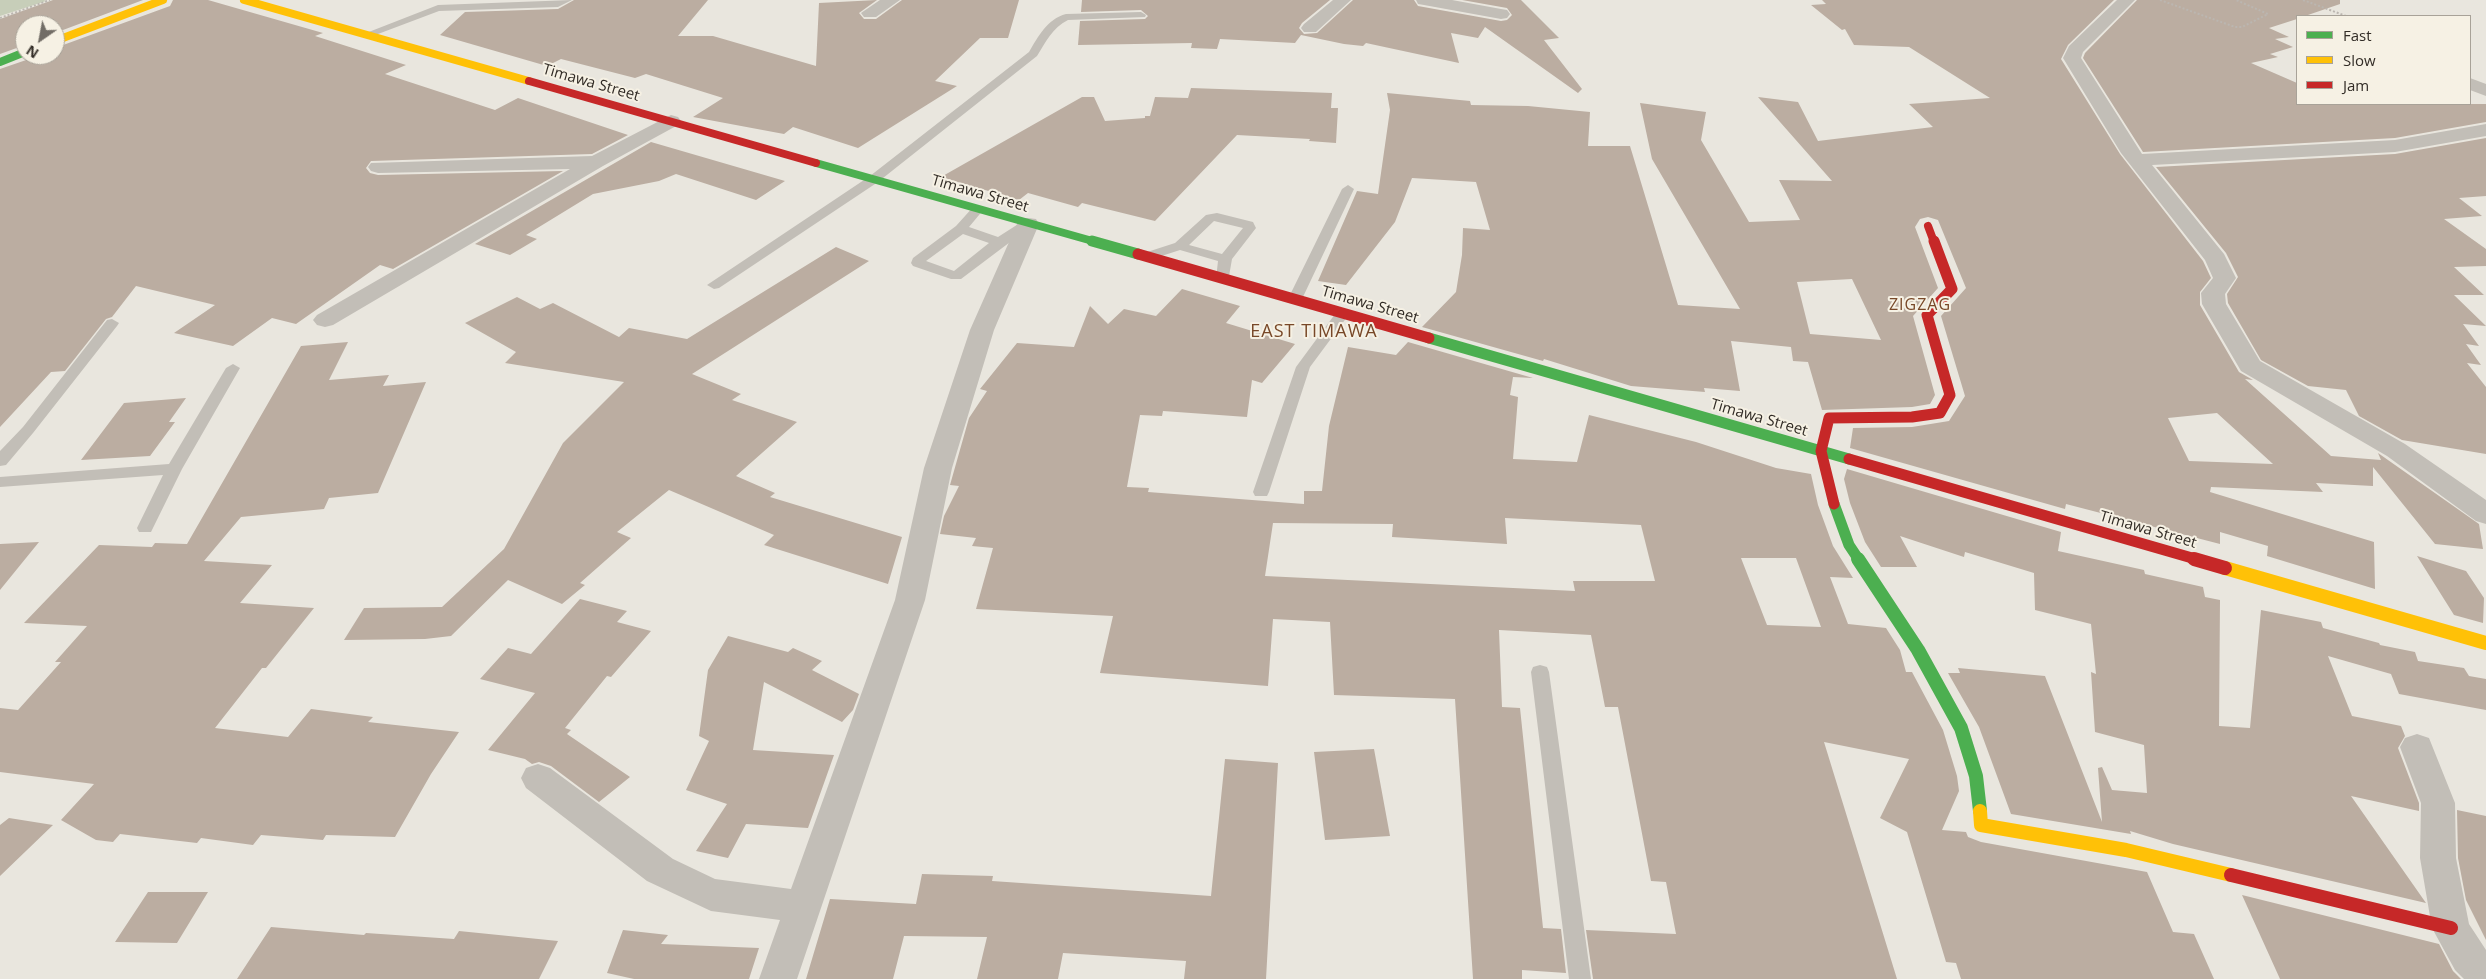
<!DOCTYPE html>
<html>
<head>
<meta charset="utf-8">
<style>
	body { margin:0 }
	#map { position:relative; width:2486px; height:979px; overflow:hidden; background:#e9e6de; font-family:"Open Sans",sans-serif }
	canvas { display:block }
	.legend { position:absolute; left:2296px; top:15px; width:175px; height:90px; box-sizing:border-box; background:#f6f1e4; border:1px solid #a8a298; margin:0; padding:6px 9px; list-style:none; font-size:15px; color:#322c26 }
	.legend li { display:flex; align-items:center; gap:10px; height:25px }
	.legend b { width:25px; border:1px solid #a8a298 }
	.north { position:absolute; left:15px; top:15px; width:50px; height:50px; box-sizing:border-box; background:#f6f1e4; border:1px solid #a8a298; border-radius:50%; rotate:213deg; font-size:14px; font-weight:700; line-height:20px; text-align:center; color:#322c26 }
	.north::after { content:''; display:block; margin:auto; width:18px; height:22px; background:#726d66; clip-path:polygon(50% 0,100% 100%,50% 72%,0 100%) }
</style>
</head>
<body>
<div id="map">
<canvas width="2486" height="979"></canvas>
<ul class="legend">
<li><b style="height:6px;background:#4caf50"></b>Fast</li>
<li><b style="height:6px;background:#ffc107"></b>Slow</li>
<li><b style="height:6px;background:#c62828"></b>Jam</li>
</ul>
<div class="north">N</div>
</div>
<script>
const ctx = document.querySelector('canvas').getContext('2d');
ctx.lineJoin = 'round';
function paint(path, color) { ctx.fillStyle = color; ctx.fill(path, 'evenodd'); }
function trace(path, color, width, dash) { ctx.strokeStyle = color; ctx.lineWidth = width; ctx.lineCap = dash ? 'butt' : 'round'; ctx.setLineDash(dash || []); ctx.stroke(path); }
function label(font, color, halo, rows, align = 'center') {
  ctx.font = font + ' "Open Sans",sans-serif'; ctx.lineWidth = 4; ctx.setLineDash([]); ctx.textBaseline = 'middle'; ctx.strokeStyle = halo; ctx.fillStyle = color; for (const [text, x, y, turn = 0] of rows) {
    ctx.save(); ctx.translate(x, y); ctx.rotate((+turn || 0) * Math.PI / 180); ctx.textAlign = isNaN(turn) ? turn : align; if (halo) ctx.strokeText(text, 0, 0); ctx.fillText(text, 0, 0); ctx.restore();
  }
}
const green = new Path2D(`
	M0 0H44L46 1 0 16Z`);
const building = new Path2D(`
	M53 0H143L55 33V25H25V45L0 54V19Z
	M173 0H208L323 33 315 36 406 65 385 74 495 110 518 98 628 135 592 154 371 161 366 168 370 173 378 175 563 171 393 269 380 265 296 324 272 318 233 346 174 333 215 305 136 286 112 317 106 319 65 371 51 372 0 427V69L32 58 33 55H55V48L170 6Z
	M574 0H708L678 36H713L816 66 819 3 877 0 859 13 864 19H876L902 0H1019L1008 38H980L935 81 957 86 858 148 793 127 784 134 693 117 723 98 646 74 635 78 561 59 547 66 440 35 465 12 558 9Z
	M1082 0H1330L1302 23 1299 28 1304 34 1317 33 1353 0H1414L1418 6 1501 21 1507 20 1512 15 1507 8 1462 0H1521L1559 38 1544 40 1582 89 1578 93 1485 27 1478 38 1451 33 1459 63 1366 43 1363 46 1344 44 1301 35 1295 43 1220 39 1217 49 1191 48 1192 43 1078 45 1080 21 1145 19 1148 16 1141 10 1081 12Z
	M1822 0H2114L2068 45 2061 59 2120 154 2203 261 2211 278 2200 292V305L2239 372 2253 380 2245 379 2331 456 2381 460 2378 453 2479 524 2483 549 2435 544 2373 467V486L2316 483 2323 492 2211 487 2210 492 2374 542 2375 589 2267 556 2268 546 2220 532V544L2066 504 2065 509 1850 448 1853 428 1912 427 1949 421 1965 396 1941 316 1966 288 1938 220 1928 217 1920 219 1915 227 1938 288 1913 316 1935 395 1930 404 1912 407 1822 410 1808 362 1793 361 1791 347 1731 341 1740 391 1704 388 1705 392 1631 386 1544 359 1543 361 1422 327 1456 292 1462 255 1463 228 1490 230 1476 182 1412 178 1395 222 1346 285 1318 281 1357 191 1378 194 1390 110 1387 93 1470 101 1471 105 1528 106 1590 112 1588 146H1630L1678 305 1740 309 1652 159 1640 103 1706 112 1701 140 1749 222 1800 220 1779 180 1832 181 1758 97 1798 102 1818 141 1933 127 1909 104 1990 98 1909 47 1854 45 1845 29 1842 30 1811 5 1826 4ZM1852 279 1881 340 1810 334 1797 282ZM2217 413 2273 464 2189 461 2168 418Z
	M2137 0H2340V4L2305 16H2297V19L2269 28 2289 37 2275 39 2293 47 2270 54 2278 57 2251 63 2297 83V104H2486V122L2395 138 2143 152 2083 58 2085 53Z
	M1191 88 1332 93 1331 108H1338L1336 143 1309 141 1310 139 1237 135 1155 221 1082 203 1078 207 1028 193 1019 200 941 177 1082 97H1094L1105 121 1145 118V116H1150L1155 97 1188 98Z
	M2486 138V196L2459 198 2482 216 2444 219 2486 249V266L2454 267 2484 295H2454L2486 326 2463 324 2479 346 2466 344 2481 365 2467 363 2486 387V454L2402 440 2359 416 2346 390 2308 386 2261 360 2228 303 2227 294 2238 277 2226 253 2156 167 2395 154Z
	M651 142 785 181 756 200 676 174 659 181 593 194 526 235 537 239 510 255 475 244Z
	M836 247 869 261 692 374 741 394 732 400 797 422 736 476 775 493 770 497 902 537 888 584 764 545 774 535 669 490 617 532 631 538 580 583 585 585 562 604 508 580 451 636 425 639 344 640 364 608 442 607 504 549 563 443 624 382 505 363 516 352 465 323 517 297 540 309 553 303 619 337 629 328 687 339Z
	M1182 289 1240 306 1226 323 1295 344 1262 383 1252 380 1247 417 1163 411 1162 416 1140 415 1127 487 1149 488 1148 492 1304 504V491H1322L1329 426 1348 347 1396 355 1408 342 1533 378 1513 377 1510 395 1518 397 1513 459 1577 462 1589 415 1696 442 1776 468 1811 474 1818 505 1833 546 1853 578 1830 577 1848 624 1886 628 1900 650 1906 672H1912L1943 730 1957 776 1959 791 1942 830 1966 832 1968 837 1981 842 2147 872 2173 932 2194 934 2214 979H1961L1956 963 1946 962 1907 832 1880 818 1909 759 1824 742 1897 979H1593L1586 930 1676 934 1666 882 1651 881 1618 707H1605L1591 635 1499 630 1502 707 1520 708 1543 928 1561 929 1566 973 1522 970V979H1473L1455 699 1334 695 1330 622 1273 619 1268 686 1100 673 1113 616 976 609 993 548 972 546 976 538 940 534 944 516 959 486 950 485 969 418 987 391 980 389 1017 343 1074 347 1090 306 1108 324 1124 309 1156 316ZM1505 518 1641 525 1655 581H1573L1575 591 1265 576 1273 523 1393 524 1392 537 1507 544ZM1741 558H1796L1821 627 1767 625Z
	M348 342 329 380 389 375 383 386 426 382 378 493 329 498 324 509 241 517 204 561 272 565 240 603 314 608 266 668H262L215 728 288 737 311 709 373 717 368 722 459 732 431 774 395 837 326 835 323 840 261 835 253 845 201 838 197 843 120 834 113 842 96 840 61 820 94 784 0 772V708L18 710 61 662H55L87 626 24 623 99 545 152 547 155 543 187 544 301 346Z
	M186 398 169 422H175L150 456 81 460 124 403Z
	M1847 469 2061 532 2058 551 2144 570 2145 574 2203 587 2205 597 2220 600 2219 726 2250 728 2261 610 2321 622 2323 628 2379 643 2380 645 2415 652 2418 661 2464 668 2469 676 2486 679V710L2399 694 2391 674 2328 656 2352 716 2401 726 2405 736 2398 748 2419 803V811L2351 796 2426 903 2173 844 2130 831 2131 834 2011 814 1979 727 1948 673H1960L1958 668 2045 676 2102 822 2098 768 2102 767 2112 790 2147 793 2144 745 2095 732 2091 672 2096 674 2091 624 2035 610 2034 573 1965 552 1964 557 1900 536 1917 567H1881L1865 542 1850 503 1844 479Z
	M39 542 0 590V544Z
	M2417 556 2466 571 2484 598 2483 623 2454 615Z
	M580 599 627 611 617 622 651 631 611 677 607 676 565 728 571 730 567 734 630 777 599 802 551 766 539 762 532 764 525 759 488 750 535 693 480 679 508 648 531 654Z
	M728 636 788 652 793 648 822 661 812 670 859 694 853 710 842 722 764 682 753 750 834 755 808 828 746 824 728 858 696 851 727 804 686 790 709 741 699 736 708 670Z
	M1374 749 1390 836 1325 840 1314 752Z
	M1225 759 1278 763 1266 979H1184L1186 961 1063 953 1058 979H977L987 937 904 936 893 979H806L830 899 916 904 922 874 993 876 992 881 1211 896Z
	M2457 810 2486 816V940L2466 900 2458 858Z
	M9 818 53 825 0 876V825Z
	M148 892H208L177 943 115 942Z
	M2242 895 2439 944 2453 971 2461 979H2280Z
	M271 927 364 935 366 933 454 939 459 931 558 941 539 979H237Z
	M623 930 668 935 661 944 759 948 749 979H634L607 973Z`);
const path = new Path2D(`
	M2160 0 2235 27H2242L2268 14 2236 0
	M2303 0 2346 16
	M0 18 50 0`);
const lane = new Path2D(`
	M572 0 558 7 439 11 370 37H362L361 35 438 5Z
	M1141 12 1146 15 1145 17 1068 20C1052 28 1046 42 1037 56L878 182 719 288 714 289 707 285 870 176 1029 52C1038 37 1047 19 1066 14Z
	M1348 185 1354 189 1302 299 1300 302H1290L1288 299 1342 189Z
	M978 205 984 209 969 227 998 237 1023 221 1028 220 1034 224 961 279H951L913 266 911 263 913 258 956 226 974 206ZM963 234 989 243 954 271 926 261Z
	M1217 213 1253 222 1256 228 1232 259 1228 282H1218L1216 279 1218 261 1180 250 1146 261 1139 257 1141 254 1175 243 1206 215ZM1214 221 1243 228 1222 254 1189 245Z
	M1343 309 1350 313 1310 367 1269 492 1267 496H1255L1253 492 1296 367 1338 310Z
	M112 319 119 323 117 326 33 433 6 465 0 466V451L23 427 107 320Z
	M233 364 240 368 182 469 151 532H139L137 528 163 475 0 487V477L169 464 226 368Z
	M1540 665 1547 667 1549 672 1591 979H1569L1531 672 1533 667Z`);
const street = new Path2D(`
	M880 0H900L876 17H864L861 13Z
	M1333 0H1351L1316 32H1304L1301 28 1304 24Z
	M1416 0H1452L1501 9 1507 10 1510 14 1507 18 1501 19 1424 5 1418 4Z
	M2117 0H2135L2083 52 2081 58 2142 154 2395 140 2486 124V136L2395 152 2152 165 2224 254 2236 278 2225 294 2226 304 2260 361 2405 444 2486 500V524L2476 521 2387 456 2241 371 2202 304 2201 293 2213 278 2205 260 2121 153 2063 58 2069 46Z
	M2470 78 2486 84V96L2470 90Z
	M671 115 678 117 681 121 678 125 603 166 333 325 325 327 317 325 313 320 317 315 570 169 378 173 371 171 368 167 371 163 592 156Z
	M1028 218 1036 219 1039 224 994 330 952 468 925 600 797 979H759L780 920 711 911 647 881 526 788 521 778 526 768 538 764 550 768 673 859 715 879 791 889 895 600 924 468 970 330 1017 224 1020 219Z
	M2417 734 2429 738 2455 803 2456 858 2469 924 2486 950V979H2464L2455 970 2432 928 2420 858 2421 803 2400 747 2405 738Z`);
const fastFar2 = new Path2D(`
	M0 62 25 52
	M816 163 1096 242`);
const fastFar1 = new Path2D(`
	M1092 241 1138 254
	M1429 338 1849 459
	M1834 504 1849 545 1859 560`);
const fast = new Path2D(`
	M1858 559 1918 650 1961 728 1976 776 1980 811`);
const slowFar1 = new Path2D(`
	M244 0 529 81
	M55 41 163 0`);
const slow = new Path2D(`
	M2225 568 2486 643
	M1980 811 1981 825 2126 850 2231 875`);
const jamFar2 = new Path2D(`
	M529 81 816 163
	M1928 226 1934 242`);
const jamFar1 = new Path2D(`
	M1138 254 1429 338
	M1849 459 2199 560
	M1834 504 1821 451 1829 418 1912 417 1940 413 1950 395 1927 315 1952 289 1934 241`);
const jam = new Path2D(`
	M2194 559 2225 568
	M2231 875 2451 928`);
const streetNames = [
	["Timawa Street",591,83,16],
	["Timawa Street",980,194,16],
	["Timawa Street",1370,305,16],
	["Timawa Street",1759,418,16],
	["Timawa Street",2148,530,16]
];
const neighbourhoodNames = [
	["ZIGZAG",1920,305]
];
const quarterNames = [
	["EAST TIMAWA",1314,332]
];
paint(green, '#c7ceb9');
paint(building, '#bbada1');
trace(path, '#bbb6b0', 2, [2, 2]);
paint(lane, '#c2beb7');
paint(street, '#c2beb7');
trace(fastFar2, '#4caf50', 8);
trace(fastFar1, '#4caf50', 11);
trace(fast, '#4caf50', 14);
trace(slowFar1, '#ffc107', 8);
trace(slow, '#ffc107', 14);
trace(jamFar2, '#c62828', 8);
trace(jamFar1, '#c62828', 11);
trace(jam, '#c62828', 14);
label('15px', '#322c26', '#f6f1e4', streetNames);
ctx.letterSpacing = '1px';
label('16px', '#784828', '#f6f1e4', neighbourhoodNames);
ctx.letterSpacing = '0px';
ctx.letterSpacing = '1px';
label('18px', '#784828', '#f6f1e4', quarterNames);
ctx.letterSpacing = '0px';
</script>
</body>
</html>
